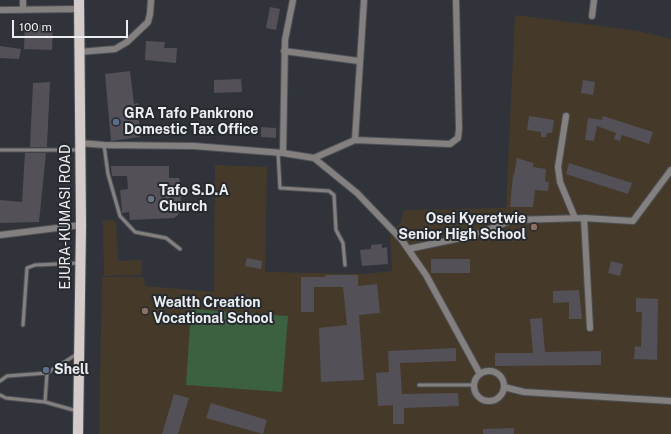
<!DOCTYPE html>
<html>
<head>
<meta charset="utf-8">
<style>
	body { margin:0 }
	#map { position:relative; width:671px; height:434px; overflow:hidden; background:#30343a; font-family:"Public Sans",sans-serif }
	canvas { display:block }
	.scale { position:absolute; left:12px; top:20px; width:116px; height:18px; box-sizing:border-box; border:2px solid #ebeef1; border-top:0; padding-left:5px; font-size:12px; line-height:14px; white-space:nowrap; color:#ebeef1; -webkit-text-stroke:3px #262a2f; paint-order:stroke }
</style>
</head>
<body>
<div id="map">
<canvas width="671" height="434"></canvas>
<div class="scale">100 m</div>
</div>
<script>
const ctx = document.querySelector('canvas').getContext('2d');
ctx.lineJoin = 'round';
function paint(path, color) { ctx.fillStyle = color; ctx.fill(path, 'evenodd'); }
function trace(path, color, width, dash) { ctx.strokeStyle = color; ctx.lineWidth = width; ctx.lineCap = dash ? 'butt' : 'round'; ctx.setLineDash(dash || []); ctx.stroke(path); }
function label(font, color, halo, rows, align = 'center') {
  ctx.font = font + ' "Public Sans",sans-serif'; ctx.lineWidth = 4; ctx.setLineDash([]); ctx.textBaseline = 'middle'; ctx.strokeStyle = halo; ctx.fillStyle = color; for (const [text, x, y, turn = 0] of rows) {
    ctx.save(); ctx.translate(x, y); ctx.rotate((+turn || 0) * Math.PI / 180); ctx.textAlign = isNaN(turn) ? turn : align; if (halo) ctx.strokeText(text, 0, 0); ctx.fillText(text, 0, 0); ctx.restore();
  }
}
const education = new Path2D(`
	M515 15 638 31 671 39V434H99L102 277H144L145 286 214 292 215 165 267 167 265 272 365 274 392 271 390 235 401 222 404 210 506 208Z
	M103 220 116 221 118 261 142 260 141 275 104 276Z`);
const green = new Path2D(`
	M191 309 288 316 282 392 186 385Z`);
const building = new Path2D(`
	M270 7 280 9 276 30 266 28Z
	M25 24 53 25 52 50 24 49Z
	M146 41 165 42 164 48H177L176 63 145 60Z
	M0 46 21 49 19 59 0 58Z
	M130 71 134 104 138 103 140 137 111 141 105 74Z
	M241 79 242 92 214 93V80Z
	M583 80 595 82 593 95 581 93Z
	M50 82 47 145V147H30L33 83Z
	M529 116 554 120 552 133H547L546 137H541V132L527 130Z
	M603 116 653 132 649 144 622 135 620 141 614 139 616 133 597 126 594 141 585 140 588 118 602 120Z
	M261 127 276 128V138L261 137Z
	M25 153H46L39 222 0 223V200L22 202Z
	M517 158 533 163V167L546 169 545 182H549L548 191 535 190 533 207H510L513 175H514Z
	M569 163 632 183 628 194 566 174Z
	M111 166H169V178H179L180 182 181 208 178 215 174 218 130 220 129 212 122 213V211L120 190 128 189 127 176H112Z
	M382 244V248L387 247 388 264 362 266 360 250 371 249V245Z
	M247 258 262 261 261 269 245 266Z
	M431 259H470V273H431Z
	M611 261 623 264 620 276 608 273Z
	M325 275H358V286L377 284 380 313 359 315 364 380 321 382 319 328 347 325 343 287H314V312H301V277H325Z
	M579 290 582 319H569V302L553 303V291Z
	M636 298 658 299 657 360 634 359 635 346 641 347 642 312H636Z
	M542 318 545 352 601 351V365L495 366V353H533L530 319Z
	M456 348V361L400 363 402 394 458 393 459 406 404 408V424H393V405L378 406 376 373 389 372 388 351Z
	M174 394 189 398 178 434H162Z
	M211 403 267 420 263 434 206 418Z
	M514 428V434H483V429Z`);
const service = new Path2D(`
	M104 145 108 174 120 216 135 232 166 238 180 249
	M0 150H78
	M278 152 280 188 329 191 334 195 336 230 343 243 345 265
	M23 325 27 268 35 265 79 263
	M0 381 7 376 47 373 77 354
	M419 385H474
	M0 395 6 398 45 402 77 411
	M45 402 47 373`);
const minor = new Path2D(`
	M23 0V10
	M0 10 79 9
	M592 16 594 0
	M284 51 359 61
	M79 52 115 49 127 42 148 22 150 14 151 0
	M566 116 558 167 560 182 575 218
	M355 140 364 0
	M80 143 104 145 194 146 283 153 314 158 357 193 401 239 426 275 480 374
	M283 153 285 40 293 0
	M314 158 355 140 450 144 458 138 459 129 456 0
	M584 218 590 328
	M0 235 81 225
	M408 249 475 235 512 220 584 218 633 221 671 170
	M474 386a15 15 0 1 1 30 0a15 15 0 1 1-30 0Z
	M504 387 524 392 671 401`);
const primary = new Path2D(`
	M78 434 81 225 79 0`);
const markers = [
	[116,122,4,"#5c6f8a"],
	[151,199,4,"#6b7280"],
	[534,227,4,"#8d6e63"],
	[145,311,4,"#8d6e63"],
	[46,370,4,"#5c6f8a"]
];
const poiNames = [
	["GRA Tafo Pankrono",124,114],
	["Domestic Tax Office",124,130],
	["Tafo S.D.A",159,191],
	["Church",159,207],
	["Osei Kyeretwie",526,219,"right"],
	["Senior High School",526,235,"right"],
	["Wealth Creation",153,303],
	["Vocational School",153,319],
	["Shell",54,370]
];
const streetNames = [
	["EJURA-KUMASI ROAD",66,217,-90]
];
paint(education, '#453a2a');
paint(green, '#3c6140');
paint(building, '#535057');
trace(service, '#4e5257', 5);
trace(minor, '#4e5257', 8);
trace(primary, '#4e5257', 12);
trace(service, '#848080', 3);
trace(minor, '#848080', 6);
trace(primary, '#d4cbcb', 10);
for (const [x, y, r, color] of markers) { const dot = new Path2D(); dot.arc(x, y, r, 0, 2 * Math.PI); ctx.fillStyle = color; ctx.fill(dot); trace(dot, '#262a2f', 1.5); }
label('bold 14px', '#ebeef1', '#262a2f', poiNames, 'left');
label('14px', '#ebeef1', '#262a2f', streetNames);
</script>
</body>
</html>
